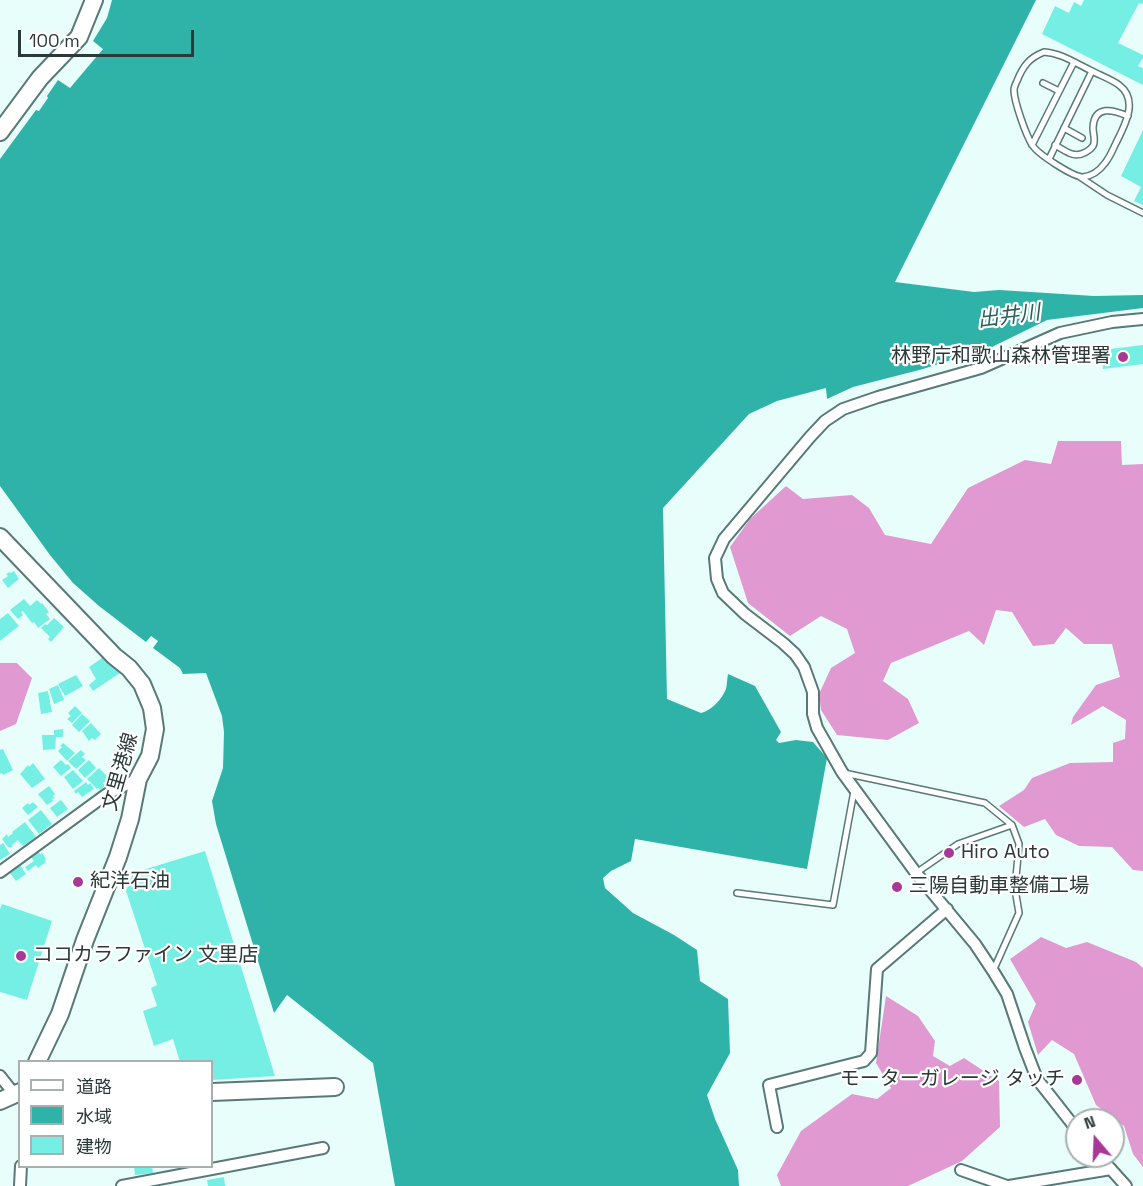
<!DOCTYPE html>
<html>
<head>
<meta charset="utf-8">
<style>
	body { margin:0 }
	#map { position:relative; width:1143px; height:1186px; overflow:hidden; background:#e8fefb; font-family:"Space Grotesk","Noto Sans JP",sans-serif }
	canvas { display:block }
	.legend { position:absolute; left:18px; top:1060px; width:195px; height:108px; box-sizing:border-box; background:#fff; border:2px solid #aab0af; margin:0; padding:8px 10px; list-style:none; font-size:18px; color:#2b3938 }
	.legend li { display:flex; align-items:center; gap:12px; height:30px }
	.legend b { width:30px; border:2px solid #aab0af }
	.north { position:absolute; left:1065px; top:1108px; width:60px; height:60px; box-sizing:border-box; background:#fff; border:2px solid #aab0af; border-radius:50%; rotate:341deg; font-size:16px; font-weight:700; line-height:24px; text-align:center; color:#2b3938 }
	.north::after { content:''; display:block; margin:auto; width:21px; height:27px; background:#a73996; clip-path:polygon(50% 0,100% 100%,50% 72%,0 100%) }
	.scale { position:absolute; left:18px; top:30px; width:176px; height:27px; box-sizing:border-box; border:3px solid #2b3938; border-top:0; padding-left:8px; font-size:18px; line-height:21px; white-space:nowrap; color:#2b3938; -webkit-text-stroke:4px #fff; paint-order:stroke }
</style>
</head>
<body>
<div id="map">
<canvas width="1143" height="1186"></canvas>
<ul class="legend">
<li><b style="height:8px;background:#fff"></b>道路</li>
<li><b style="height:16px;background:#2fb3a9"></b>水域</li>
<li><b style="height:16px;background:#75efe4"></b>建物</li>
</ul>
<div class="north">N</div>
<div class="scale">100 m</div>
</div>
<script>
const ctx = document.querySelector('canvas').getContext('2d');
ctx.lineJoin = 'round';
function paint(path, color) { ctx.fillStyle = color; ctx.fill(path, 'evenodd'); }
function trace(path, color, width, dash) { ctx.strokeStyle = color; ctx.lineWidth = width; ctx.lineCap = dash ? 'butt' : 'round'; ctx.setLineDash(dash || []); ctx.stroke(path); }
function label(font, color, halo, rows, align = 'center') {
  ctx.font = font + ' "Space Grotesk","Noto Sans JP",sans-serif'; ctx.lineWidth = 4.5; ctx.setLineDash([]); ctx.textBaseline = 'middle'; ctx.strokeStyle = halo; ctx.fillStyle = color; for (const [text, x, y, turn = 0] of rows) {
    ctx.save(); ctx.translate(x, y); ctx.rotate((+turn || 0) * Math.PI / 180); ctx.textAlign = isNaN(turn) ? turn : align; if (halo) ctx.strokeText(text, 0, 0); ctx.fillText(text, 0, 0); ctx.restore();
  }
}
const forest = new Path2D(`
	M1058 441H1121L1122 465 1143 464V871L1133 870 1112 847 1079 846 1056 835 1045 819 1024 827 999 806 1024 790 1032 778 1070 763 1113 762V743L1125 739 1126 720 1103 706 1071 725 1073 717 1096 685 1120 677 1112 644H1084L1066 628 1054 644 1033 646 1012 612 996 610 984 645 969 631 891 663 883 681 908 699 919 723 888 740 837 735 821 710 819 694 831 668 855 653 847 629 821 616 790 636 748 603 730 547 750 519 786 486 803 499 852 495 869 508 885 535 931 544 968 488 1025 460 1051 464Z
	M0 663H17L32 678 16 724 0 731Z
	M1041 937 1066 948 1087 942 1136 962 1143 968V1167L1133 1154 1124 1126 1096 1105 1074 1054 1052 1040 1038 1055 1028 1022 1036 1004 1010 959Z
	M886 996 918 1016 935 1041 933 1056 950 1066 964 1058 999 1081 1000 1127 962 1161 908 1186H781L777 1175 801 1131 852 1094 877 1099 891 1088 876 1063Z`);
const water = new Path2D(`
	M112 0H1036L895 282 974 292 999 290 1094 296 1143 295V308L1047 320 992 347 923 369 853 387 827 399 826 388 777 401 749 414 663 508 667 699 701 713C711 711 722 699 726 689 727 685 727 679 728 674L755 686 781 732 776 740 779 743 796 740 813 742 827 758 807 869 635 839 631 861 611 871 603 878 605 888 633 913 674 935 697 950 700 981 728 999 730 1053 707 1095 715 1119 738 1170 739 1186H395L373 1063 287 995 274 1013 216 824 212 801 223 768 224 732 222 716 206 673 183 674 180 668 153 648 158 641 151 636 146 642 99 606 73 583 50 555 0 486V159L36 110 39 111 48 98 47 96 58 80 70 88 103 49 93 41 107 18Z`);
const building = new Path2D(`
	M1084 0H1143V4L1139 3 1118 43 1143 55V58L1138 66 1143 68V85L1042 34 1055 6 1069 13 1074 2 1081 6Z
	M1143 130V205L1134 201 1141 187 1121 176Z
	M1143 345V364L1103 369 1102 350Z
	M14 571 19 579 8 588 2 580 8 576 6 574 10 572 11 573Z
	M24 599 30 606 37 600 41 604 42 603 49 612 46 614 50 619 38 628 34 622 32 623 23 611 21 612 23 615 18 619 10 610Z
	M8 613 19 626 0 641V619Z
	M54 618 64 627 51 642 48 639 50 637 41 628 45 624 47 625Z
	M105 656 112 662 120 673 93 691 89 685 96 679 89 667Z
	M76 675 83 686 65 696 58 684Z
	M58 685 64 700 54 704 49 689Z
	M48 691 52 712 41 714 38 693Z
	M75 706 82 713 72 723 67 719 71 716 68 713Z
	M82 714 90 721 79 732 72 725Z
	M91 723 101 734 95 740 92 738 89 741 82 731Z
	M63 729V737H56L55 749 43 750 42 735H54V730Z
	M63 743 75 753 67 761 58 751 62 747 60 746Z
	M3 749 13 770 3 775 2 773 0 774V750Z
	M81 750 85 754 82 757 86 760 76 769 68 761Z
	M61 760 66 765 68 764 71 768 61 776 53 767Z
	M89 760 96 768 85 778 78 770Z
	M33 763 45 779 32 788 20 774 28 765 29 767Z
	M99 768 109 778 103 783 105 786 100 790 98 788 97 789 87 779Z
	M73 770 83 781 73 789 64 777Z
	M86 782 88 785 90 783 94 789 82 797 78 792 76 794 74 791Z
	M49 786 55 794 53 796 55 798 52 799 53 801 47 805 38 794Z
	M61 800 68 809 57 817 50 808Z
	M33 802 38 807 28 815 22 808 28 803 29 805Z
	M41 810 52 824 39 834 28 820Z
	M25 822 36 837 23 846 18 840 12 845 13 846 10 848 9 847H8L2 839 7 834 8 837 13 833 12 832Z
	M3 843 10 854 0 860V845Z
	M36 848 40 854 42 853 46 859 45 860 46 862 38 868 36 865 28 871 25 867 34 861 28 854Z
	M205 851 275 1076 212 1080V1062H180L173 1039 154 1046 143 1011 157 1006 151 988 157 985 126 891 133 873Z
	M18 862 26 874 16 881 7 869Z
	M2 904 52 921 27 1000 0 992V909Z
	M134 1166H152L153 1173 135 1175Z
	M224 1177 225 1186H208L207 1180Z`);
const lane = new Path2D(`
	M1044 52C1061 53 1075 63 1090 70 1099 75 1111 79 1119 85 1139 100 1125 125 1116 143 1113 149 1110 157 1105 163 1100 170 1092 176 1083 177 1073 177 1038 154 1033 146 1026 136 1014 101 1014 90 1014 88 1016 83 1017 81 1023 66 1029 58 1044 52Z
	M1043 83 1059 91
	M1064 128 1082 138
	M1032 145 1074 62
	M1055 145C1066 151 1074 159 1086 152 1088 151 1091 149 1093 146 1096 141 1093 134 1093 128 1094 104 1114 110 1128 116
	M1049 159 1092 71
	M1080 177 1107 195 1143 213
	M844 773 985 803 1012 825 958 844 916 873
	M737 893 833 905 854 791
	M993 971 1019 913 1015 889 1019 844 1012 825`);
const street = new Path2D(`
	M0 872 107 794 138 779
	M0 1076 15 1095
	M777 1127 769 1085 864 1061 871 1053 877 969 947 909
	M1077 1130 1037 1079 1025 1048 1007 994 993 971 975 944 916 873 842 772 817 728 813 714V692L804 667 795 654 783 643 745 614 723 593 717 579 715 558 724 539 810 437 825 421 843 409 878 397 981 368 1060 333 1112 322 1143 319
	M1099 1156 1126 1186
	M961 1170 1007 1186
	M20 1186 21 1166
	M122 1186 323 1148
	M1009 1186 1111 1169`);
const secondary = new Path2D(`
	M0 132 40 78 79 37 94 0
	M0 537 114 656 129 668 142 684 152 708 155 729 150 756 138 779 130 819 118 857 85 940 60 1014 37 1062
	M212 1092 335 1087
	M0 1101 20 1092`);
const markers = [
	[1123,357,6,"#a73996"],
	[949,853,6,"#a73996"],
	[78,882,6,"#a73996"],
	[897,887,6,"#a73996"],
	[21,956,6,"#a73996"],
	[1077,1080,6,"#a73996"]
];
const poiNames = [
	["林野庁和歌山森林管理署",1111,357,"right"],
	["Hiro Auto",961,853],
	["紀洋石油",90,882],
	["三陽自動車整備工場",909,887],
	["ココカラファイン 文里店",33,956],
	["モーターガレージ タッチ",1065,1080,"right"]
];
const streetNames = [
	["文里港線",121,772,-74]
];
const waterNames = [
	["出井川",1009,317,-7]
];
paint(forest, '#e099d1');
paint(water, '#2fb3a9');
paint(building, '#75efe4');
trace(lane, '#597976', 8);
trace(street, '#597976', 14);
trace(secondary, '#597976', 20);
trace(lane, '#fff', 5);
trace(street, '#fff', 10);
trace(secondary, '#fff', 16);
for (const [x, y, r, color] of markers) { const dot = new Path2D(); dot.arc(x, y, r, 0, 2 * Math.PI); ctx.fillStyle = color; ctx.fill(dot); trace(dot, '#fff', 2); }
label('20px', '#2b3938', '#fff', poiNames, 'left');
label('20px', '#2b3938', '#fff', streetNames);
label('italic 21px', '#2a5f5a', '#fff', waterNames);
</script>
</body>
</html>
